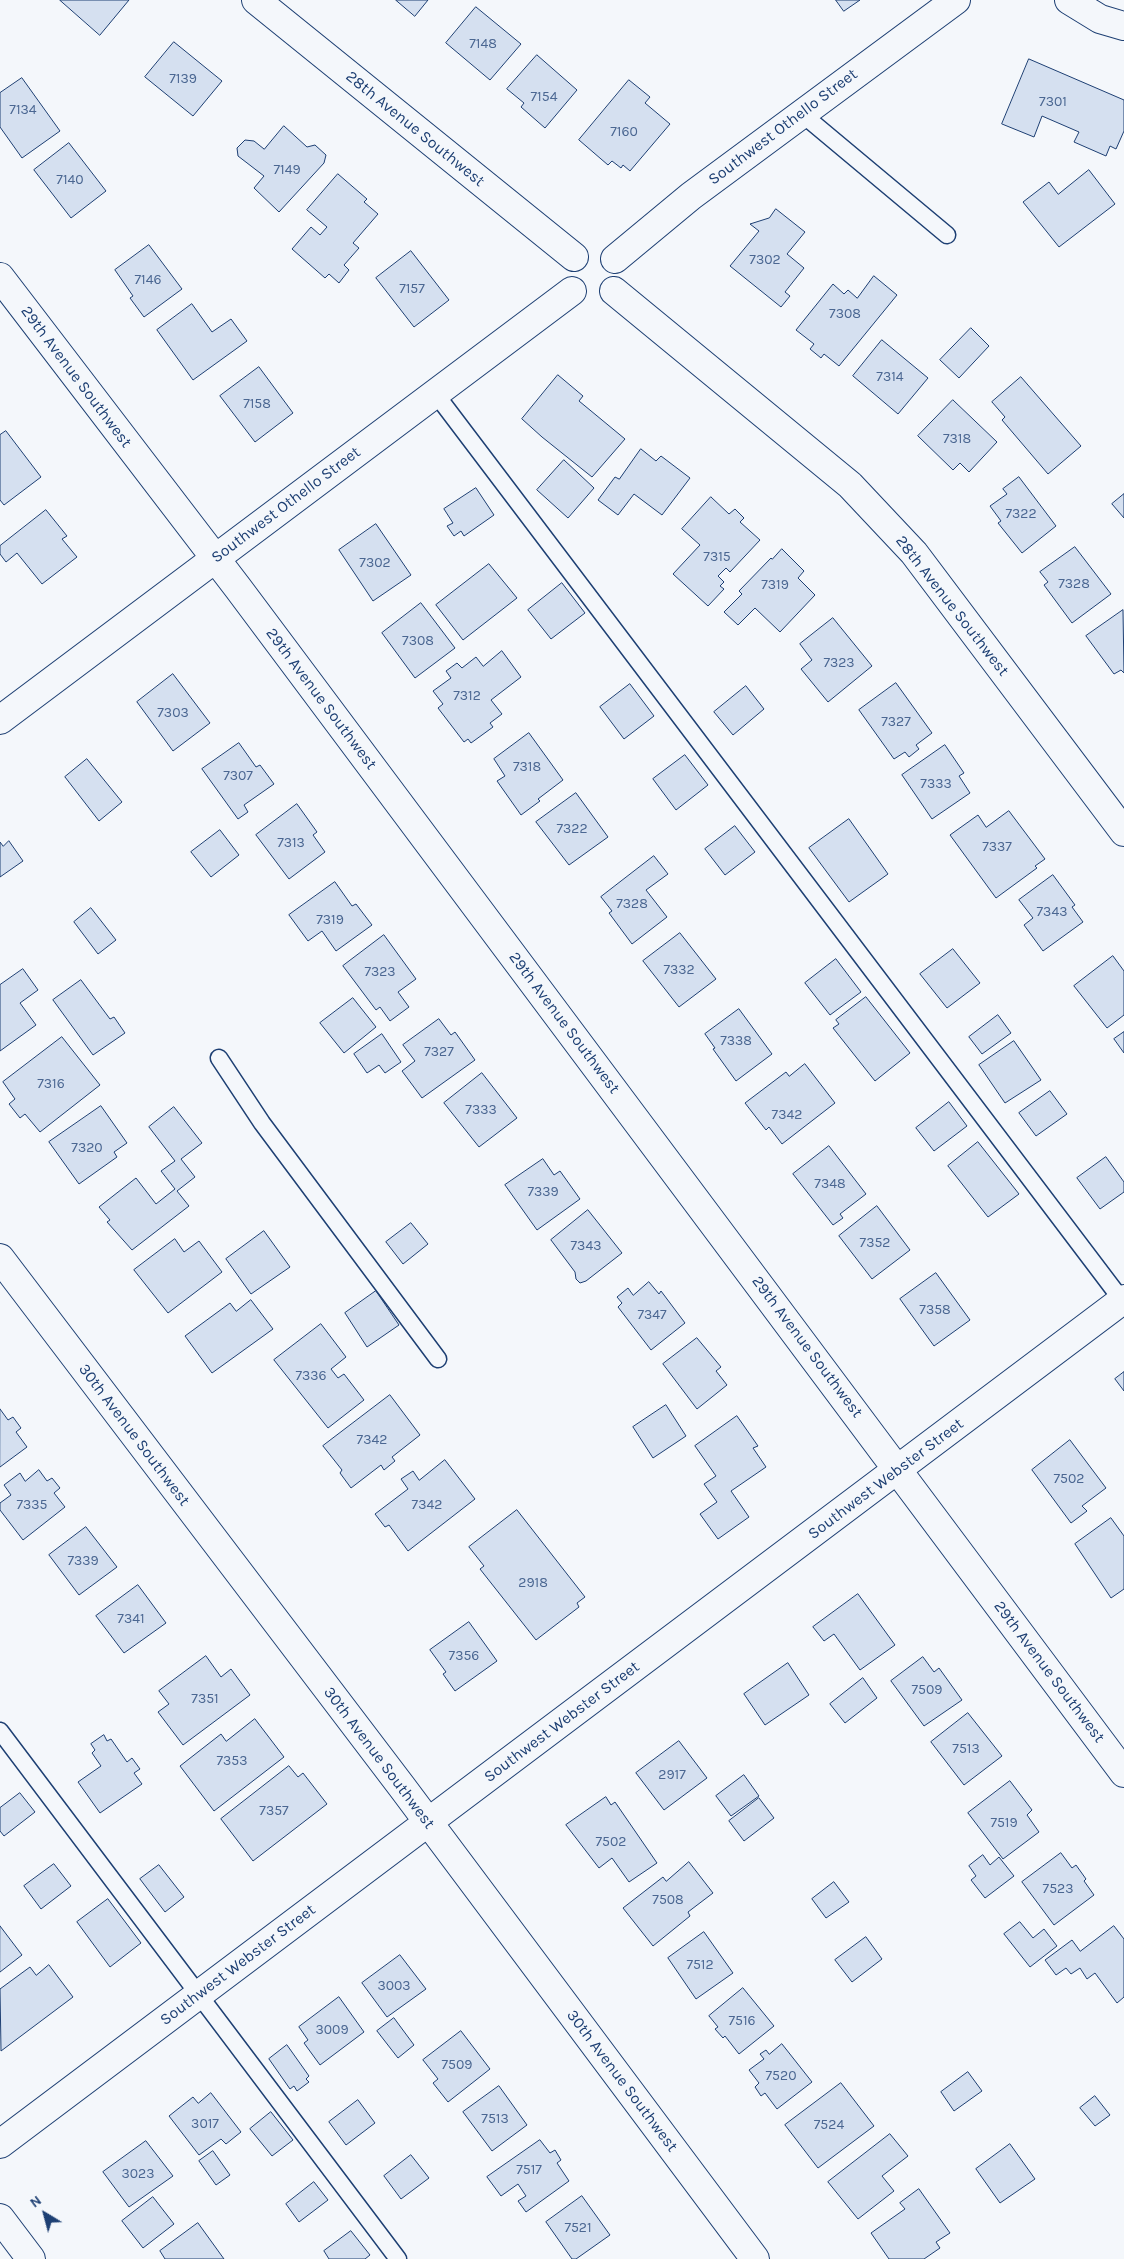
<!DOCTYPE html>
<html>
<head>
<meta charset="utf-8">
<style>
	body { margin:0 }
	#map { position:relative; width:1124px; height:2259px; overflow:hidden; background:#f4f7fb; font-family:Karla,sans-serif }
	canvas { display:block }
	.north { position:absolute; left:20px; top:2189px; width:50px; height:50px; -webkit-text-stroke:4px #f4f7fb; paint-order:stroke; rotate:323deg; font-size:14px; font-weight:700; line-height:20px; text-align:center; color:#1d3f73 }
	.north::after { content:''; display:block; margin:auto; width:18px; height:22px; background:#1d3f73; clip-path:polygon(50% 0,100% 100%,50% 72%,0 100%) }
</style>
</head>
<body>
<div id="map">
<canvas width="1124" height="2259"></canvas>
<div class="north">N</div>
</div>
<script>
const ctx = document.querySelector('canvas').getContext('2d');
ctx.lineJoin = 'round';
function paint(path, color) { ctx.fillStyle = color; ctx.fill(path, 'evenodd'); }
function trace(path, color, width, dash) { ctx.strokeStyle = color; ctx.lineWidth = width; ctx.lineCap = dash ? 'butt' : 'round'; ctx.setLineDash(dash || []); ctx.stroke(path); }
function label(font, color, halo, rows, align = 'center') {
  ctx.font = font + ' Karla,sans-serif'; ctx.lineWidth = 4; ctx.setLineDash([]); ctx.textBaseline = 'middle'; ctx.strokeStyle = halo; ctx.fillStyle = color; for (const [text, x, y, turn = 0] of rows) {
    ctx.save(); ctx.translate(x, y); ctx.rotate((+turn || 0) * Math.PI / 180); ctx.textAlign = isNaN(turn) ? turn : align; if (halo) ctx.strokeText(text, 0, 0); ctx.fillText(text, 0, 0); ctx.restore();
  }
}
const building = new Path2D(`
	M60 0H129L100 35Z
	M396 0H428L415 16Z
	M836 0H860L844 11Z
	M476 7 521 44 490 80 446 43Z
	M174 42 222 81 193 116 145 77Z
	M537 55 577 90 545 128 521 107 524 103 507 89Z
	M1029 59 1124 100V131L1116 149 1110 146 1106 156 1074 142 1079 132 1042 116 1034 137 1002 124Z
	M22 78 60 131 22 158 0 127V93Z
	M629 80 650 97 645 103 670 124 630 171 623 165 621 168 612 161 608 165 579 140Z
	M284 126 307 147 315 145 326 155 324 163 279 212 254 188 264 176 238 156 237 148 245 140 254 141 264 149Z
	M69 143 106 191 71 218 34 170Z
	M1089 170 1115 204 1059 247 1023 202 1049 182 1058 194Z
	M338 174 367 199 364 202 378 214 353 243 359 248 344 265 349 270 339 283 329 274 325 278 292 249 311 227 320 235 327 227 307 210Z
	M776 209 805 232 787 254 804 268 785 292 790 296 781 307 730 266 759 231 750 224 769 218Z
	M149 245 182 289 144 317 130 298 133 296 115 270Z
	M411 251 449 300 414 327 376 278Z
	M874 276 897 295 839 366 824 354 821 358 810 349 814 344 796 330 833 284 844 294 848 290 857 298Z
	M192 304 212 332 231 319 247 341 193 380 157 330Z
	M971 328 989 346 959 378 940 360Z
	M882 340 928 378 898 414 853 376Z
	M259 367 293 413 255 442 220 396Z
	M558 375 583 396 579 401 625 439 592 477 542 437 522 419Z
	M1021 377 1081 446 1048 474 1002 420 1005 417 992 402Z
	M953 400 997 442 969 472 960 463 953 470 918 436Z
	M6 431 41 477 4 505 0 500V435Z
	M641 449 656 461 661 456 690 478 662 515 634 494 618 515 598 500 615 477 619 479Z
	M564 460 594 488 568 518 537 490Z
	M1019 477 1056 526 1022 553 998 523 1001 521 990 506 1007 494 1003 489Z
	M476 488 494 515 464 536 461 531 454 536 447 526 453 523 444 509Z
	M1124 494V518L1112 504Z
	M711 497 729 514 735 509 744 518 740 522 760 540 730 572 726 568 718 576 724 582 720 586 724 589 708 606 673 574 700 545 682 529Z
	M46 510 67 536 62 539 77 557 42 584 17 553 6 562 0 554V546Z
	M376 524 411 575 373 601 339 550Z
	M1075 547 1111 594 1072 623 1044 585 1048 582 1040 572Z
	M782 549 804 571 798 578 815 595 780 632 755 608 738 625 724 612 742 594 739 591 771 558 772 559Z
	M489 564 517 598 463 640 436 605Z
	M562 583 585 613 551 639 528 610Z
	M421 603 455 648 415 678 382 633Z
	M1123 610 1124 673 1121 670 1114 674 1086 636Z
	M833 618 872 666 828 702 801 669 812 660 800 644Z
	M502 651 521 677 491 700 502 714 490 723 493 727 471 743 468 739 464 742 438 708 443 704 433 691 451 678 446 671 457 663 462 668 476 657 483 666Z
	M173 674 210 723 173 751 137 702Z
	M896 683 932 733 916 745 919 749 909 757 905 752 894 759 859 710Z
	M630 684 654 716 624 739 600 707Z
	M746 686 764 709 733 735 714 712Z
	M529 733 563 780 538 799 540 801 521 815 497 781 505 776 494 759Z
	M239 743 256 767 260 765 274 784 244 805 248 812 238 819 202 769Z
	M945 745 964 773 959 776 970 793 932 819 902 775Z
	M685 755 708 785 676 810 653 779Z
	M87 759 122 802 99 821 65 777Z
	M576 793 608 837 569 865 536 822Z
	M297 804 317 832 313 835 325 852 289 879 256 835Z
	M1009 811 1045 859 1035 866 1037 868 996 898 950 835 978 815 986 827Z
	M849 819 888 874 849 902 809 848Z
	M735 826 755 852 725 875 705 849Z
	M220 830 239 855 211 877 191 852Z
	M9 841 23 861 0 877V842L3 846Z
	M654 856 668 874 646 890 667 917 632 944 609 913 612 911 601 897Z
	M1053 875 1075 905 1072 907 1083 922 1043 951 1024 925 1033 918 1019 900Z
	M335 882 352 906 356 904 372 925 336 951 322 931 308 941 289 915Z
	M91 908 116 940 98 954 74 922Z
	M680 933 716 979 679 1007 643 961Z
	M384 935 416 979 398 992 409 1007 390 1021 380 1007 376 1010 343 966Z
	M953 949 980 983 947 1008 920 974Z
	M1113 956 1124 971V1015L1107 1028 1074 986Z
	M836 959 861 992 830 1015 805 983Z
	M23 969 38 990 20 1003 36 1025 0 1051V985Z
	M81 980 110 1019 114 1017 125 1033 93 1055 53 1000Z
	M866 997 910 1053 875 1081 833 1028 839 1024 836 1020Z
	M353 998 376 1027 344 1053 320 1023Z
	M739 1009 772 1054 736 1081 713 1049 715 1048 705 1034Z
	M998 1015 1011 1033 982 1054 969 1037Z
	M439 1019 451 1035 455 1032 475 1060 422 1098 402 1071 415 1061 403 1045Z
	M1124 1032V1053L1114 1039Z
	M382 1034 401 1062 385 1073 379 1065 367 1073 354 1054Z
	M62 1037 100 1085 40 1132 25 1114 20 1118 9 1104 15 1099 3 1082Z
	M1014 1041 1041 1080 1005 1103 979 1065Z
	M805 1064 835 1103 782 1144 769 1127 766 1130 745 1103 786 1072 789 1076Z
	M482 1073 517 1118 479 1147 444 1103Z
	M1050 1091 1067 1114 1036 1136 1019 1113Z
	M949 1102 967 1126 934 1151 916 1128Z
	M101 1106 127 1143 114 1152 117 1157 79 1184 49 1142Z
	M174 1107 202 1143 181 1159 195 1177 177 1191 189 1206 132 1250 107 1222 110 1220 99 1207 136 1178 156 1204 175 1189 161 1171 175 1161 149 1127Z
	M978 1142 1019 1194 988 1217 948 1166Z
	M829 1146 866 1194 840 1214 843 1218 833 1225 793 1174Z
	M1106 1157 1124 1182V1192L1100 1209 1077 1178Z
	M543 1159 554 1175 560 1171 580 1199 537 1230 505 1185Z
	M877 1206 910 1250 872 1279 839 1236Z
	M588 1210 622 1253 586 1281 580 1283 576 1279 575 1272 551 1240Z
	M411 1223 428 1244 403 1264 386 1242Z
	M264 1231 290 1267 251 1294 226 1259Z
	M175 1239 184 1252 199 1241 222 1272 168 1313 134 1270Z
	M936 1273 970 1320 934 1346 900 1299Z
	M649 1282 659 1294 661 1291 685 1323 651 1350 618 1307 622 1303 617 1297 628 1288 633 1295Z
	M376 1291 399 1325 367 1347 345 1313Z
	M251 1300 273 1329 212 1373 185 1336 230 1303 236 1311Z
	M321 1324 346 1357 331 1369 338 1378 344 1374 364 1400 328 1428 274 1360Z
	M697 1338 721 1367 716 1371 727 1385 697 1409 663 1364Z
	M1124 1372V1391L1115 1379Z
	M390 1395 420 1435 392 1457 395 1461 384 1470 381 1465 351 1488 340 1473 342 1470 323 1446Z
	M666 1405 686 1436 653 1458 633 1427Z
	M0 1409 8 1420 13 1417 21 1428 16 1432 27 1447 0 1467Z
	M737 1416 758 1446 753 1448 766 1467 731 1491 749 1517 718 1539 700 1514 717 1502 704 1484 716 1476 695 1446Z
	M1070 1440 1106 1488 1082 1506 1087 1511 1071 1523 1032 1470Z
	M445 1460 475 1499 408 1551 389 1525 385 1527 375 1514 408 1489 401 1479 413 1471 419 1480Z
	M39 1470 47 1481 52 1478 60 1488 54 1493 65 1507 23 1540 0 1510V1503L11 1495 4 1485 20 1473 25 1481Z
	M517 1510 585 1597 577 1603 579 1607 536 1640 480 1569 484 1566 469 1547Z
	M1111 1518 1124 1536V1589L1111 1598 1075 1544Z
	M86 1527 117 1567 79 1595 49 1555Z
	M138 1585 166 1623 124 1653 96 1616Z
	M858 1594 895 1645 860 1670 834 1634 824 1641 813 1627Z
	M469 1622 497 1661 455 1691 443 1674 446 1672 430 1650Z
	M206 1656 221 1677 231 1669 250 1695 183 1745 158 1712 169 1704 159 1691Z
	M923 1657 934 1672 939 1668 962 1700 924 1726 891 1681Z
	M788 1663 809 1695 765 1725 744 1694Z
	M863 1678 877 1698 845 1723 830 1704Z
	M968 1713 1002 1756 964 1785 931 1742Z
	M255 1719 284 1757 214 1811 180 1766 221 1734 226 1741Z
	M104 1735 107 1741 111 1739 127 1762 132 1758 140 1769 134 1773 142 1784 100 1813 78 1782 101 1766 92 1753 95 1750 91 1744Z
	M679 1741 707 1778 664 1810 636 1773Z
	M289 1766 298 1777 303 1773 327 1804 253 1861 221 1819Z
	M744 1775 759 1796 731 1816 716 1796Z
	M1010 1781 1032 1810 1027 1815 1039 1832 1003 1859 968 1813Z
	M20 1793 35 1812 4 1836 0 1831V1808Z
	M606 1797 611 1805 615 1802 657 1863 629 1882 612 1858 599 1868 566 1825Z
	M759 1798 774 1818 744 1841 729 1821Z
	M1061 1853 1072 1868 1076 1865 1086 1879 1084 1881 1094 1895 1054 1925 1022 1882Z
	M983 1855 990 1865 999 1857 1014 1876 985 1898 971 1880 976 1876 969 1866Z
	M689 1862 713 1893 688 1912 690 1916 653 1946 623 1908 663 1877 666 1881Z
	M54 1864 71 1886 41 1909 24 1886Z
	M159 1865 184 1897 165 1912 140 1879Z
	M834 1882 849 1902 826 1918 812 1899Z
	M108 1899 141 1943 110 1967 77 1922Z
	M1020 1922 1033 1938 1044 1929 1057 1946 1030 1967 1004 1934Z
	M0 1926 22 1955 0 1972Z
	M1114 1926 1124 1939V1997L1117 2003 1095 1973 1087 1979 1080 1968 1071 1974 1066 1968 1056 1975 1045 1960 1072 1940 1080 1951Z
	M704 1932 733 1973 696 1999 668 1958Z
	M866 1937 882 1959 852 1982 835 1960Z
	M400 1955 426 1989 387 2017 362 1983Z
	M49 1965 73 1997 1 2051 0 1989 30 1967 36 1975Z
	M743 1988 774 2026 739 2054 725 2036 723 2038 715 2029 718 2027 709 2016Z
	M339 1997 364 2032 320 2065 304 2043 308 2040 299 2027Z
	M394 2018 414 2045 398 2058 377 2031Z
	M461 2031 490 2069 448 2102 433 2083 438 2079 423 2060Z
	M782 2044 812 2082 777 2109 765 2093 761 2096 755 2087 759 2083 749 2070 764 2059 760 2054 766 2050 769 2054Z
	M287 2045 309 2076 306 2079 309 2082 297 2091 294 2086 290 2089 269 2059Z
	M968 2072 982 2091 954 2111 941 2092Z
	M841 2083 874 2126 818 2168 785 2125Z
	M499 2086 527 2125 492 2151 463 2112Z
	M211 2093 241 2132 226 2144 221 2139 199 2155 169 2116 193 2097 198 2103Z
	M1095 2096 1110 2115 1095 2126 1080 2108Z
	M358 2100 375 2123 346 2145 329 2122Z
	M271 2112 293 2140 272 2156 250 2129Z
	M890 2134 908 2156 882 2176 894 2191 858 2219 828 2182Z
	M540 2140 550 2153 555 2150 561 2160 557 2163 569 2181 526 2212 518 2201 526 2196 518 2184 501 2196 487 2177Z
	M146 2141 173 2176 129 2207 103 2172Z
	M1010 2144 1035 2179 1000 2203 976 2169Z
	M213 2151 230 2175 216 2185 199 2161Z
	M411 2155 429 2178 401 2199 384 2176Z
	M314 2182 328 2200 299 2222 286 2204Z
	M919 2189 950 2233 936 2242 940 2248 924 2259H889L871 2233 905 2209 900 2203Z
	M582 2196 610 2235 576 2259H572L546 2222Z
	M153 2197 174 2224 143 2248 122 2221Z
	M198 2223 224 2259H165L160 2251Z
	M351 2231 370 2255 365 2259H329L324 2251Z`);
const service = new Path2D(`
	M801 113 947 235
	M435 393 1124 1303
	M219 1058 262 1123 438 1359
	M0 1731 398 2259`);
const minor = new Path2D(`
	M256 0 574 257
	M1069 0 1100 19 1124 26
	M615 259 691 196 956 0
	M0 277 238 588 1124 1773
	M614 291 850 485 914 553 1124 832
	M0 720 572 291
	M0 1258 402 1787 755 2259
	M0 2144 1124 1299
	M0 2218 31 2259`);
const numberNames = [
	["7148",483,44],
	["7139",183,79],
	["7154",544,97],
	["7301",1053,102],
	["7134",23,110],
	["7160",624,132],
	["7149",287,170],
	["7140",70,180],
	["7302",765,260],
	["7146",148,280],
	["7157",412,289],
	["7308",845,314],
	["7314",890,377],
	["7158",257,404],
	["7318",957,439],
	["7322",1021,514],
	["7315",717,557],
	["7302",375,563],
	["7328",1074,584],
	["7319",775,585],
	["7308",418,641],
	["7323",839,663],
	["7312",467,696],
	["7303",173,713],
	["7327",896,722],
	["7318",527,767],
	["7307",238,776],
	["7333",936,784],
	["7322",572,829],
	["7313",291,843],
	["7337",997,847],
	["7328",632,904],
	["7343",1052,912],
	["7319",330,920],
	["7332",679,970],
	["7323",380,972],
	["7338",736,1041],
	["7327",439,1052],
	["7316",51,1084],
	["7333",481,1110],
	["7342",787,1115],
	["7320",87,1148],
	["7348",830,1184],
	["7339",543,1192],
	["7352",875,1243],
	["7343",586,1246],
	["7358",935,1310],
	["7347",652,1315],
	["7336",311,1376],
	["7342",372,1440],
	["7502",1069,1479],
	["7335",32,1505],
	["7342",427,1505],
	["7339",83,1561],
	["2918",533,1583],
	["7341",131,1619],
	["7356",464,1656],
	["7509",927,1690],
	["7351",205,1699],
	["7513",966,1749],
	["7353",232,1761],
	["2917",672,1775],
	["7357",274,1811],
	["7519",1004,1823],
	["7502",611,1842],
	["7523",1058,1889],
	["7508",668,1900],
	["7512",700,1965],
	["3003",394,1986],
	["7516",742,2021],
	["3009",332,2030],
	["7509",457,2065],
	["7520",781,2076],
	["7513",495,2119],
	["3017",205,2124],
	["7524",829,2125],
	["7517",529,2170],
	["3023",138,2174],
	["7521",578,2228]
];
const streetNames = [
	["Southwest Othello Street",783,127,-37],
	["28th Avenue Southwest",415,129,39],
	["29th Avenue Southwest",76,377,53],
	["Southwest Othello Street",286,505,-37],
	["28th Avenue Southwest",952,606,52],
	["29th Avenue Southwest",321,699,53],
	["29th Avenue Southwest",564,1023,53],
	["29th Avenue Southwest",807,1347,53],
	["30th Avenue Southwest",134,1435,53],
	["Southwest Webster Street",886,1479,-37],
	["29th Avenue Southwest",1049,1672,53],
	["Southwest Webster Street",562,1722,-37],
	["30th Avenue Southwest",379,1758,53],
	["Southwest Webster Street",238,1965,-37],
	["30th Avenue Southwest",622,2081,53]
];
paint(building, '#d5e0f0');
trace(building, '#1d3f73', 1);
trace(service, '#1d3f73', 19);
trace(minor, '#1d3f73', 30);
trace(service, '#f4f7fb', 16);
trace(minor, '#f4f7fb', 28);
label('14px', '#4b6792', null, numberNames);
label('16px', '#1d3f73', '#f4f7fb', streetNames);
</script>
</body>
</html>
